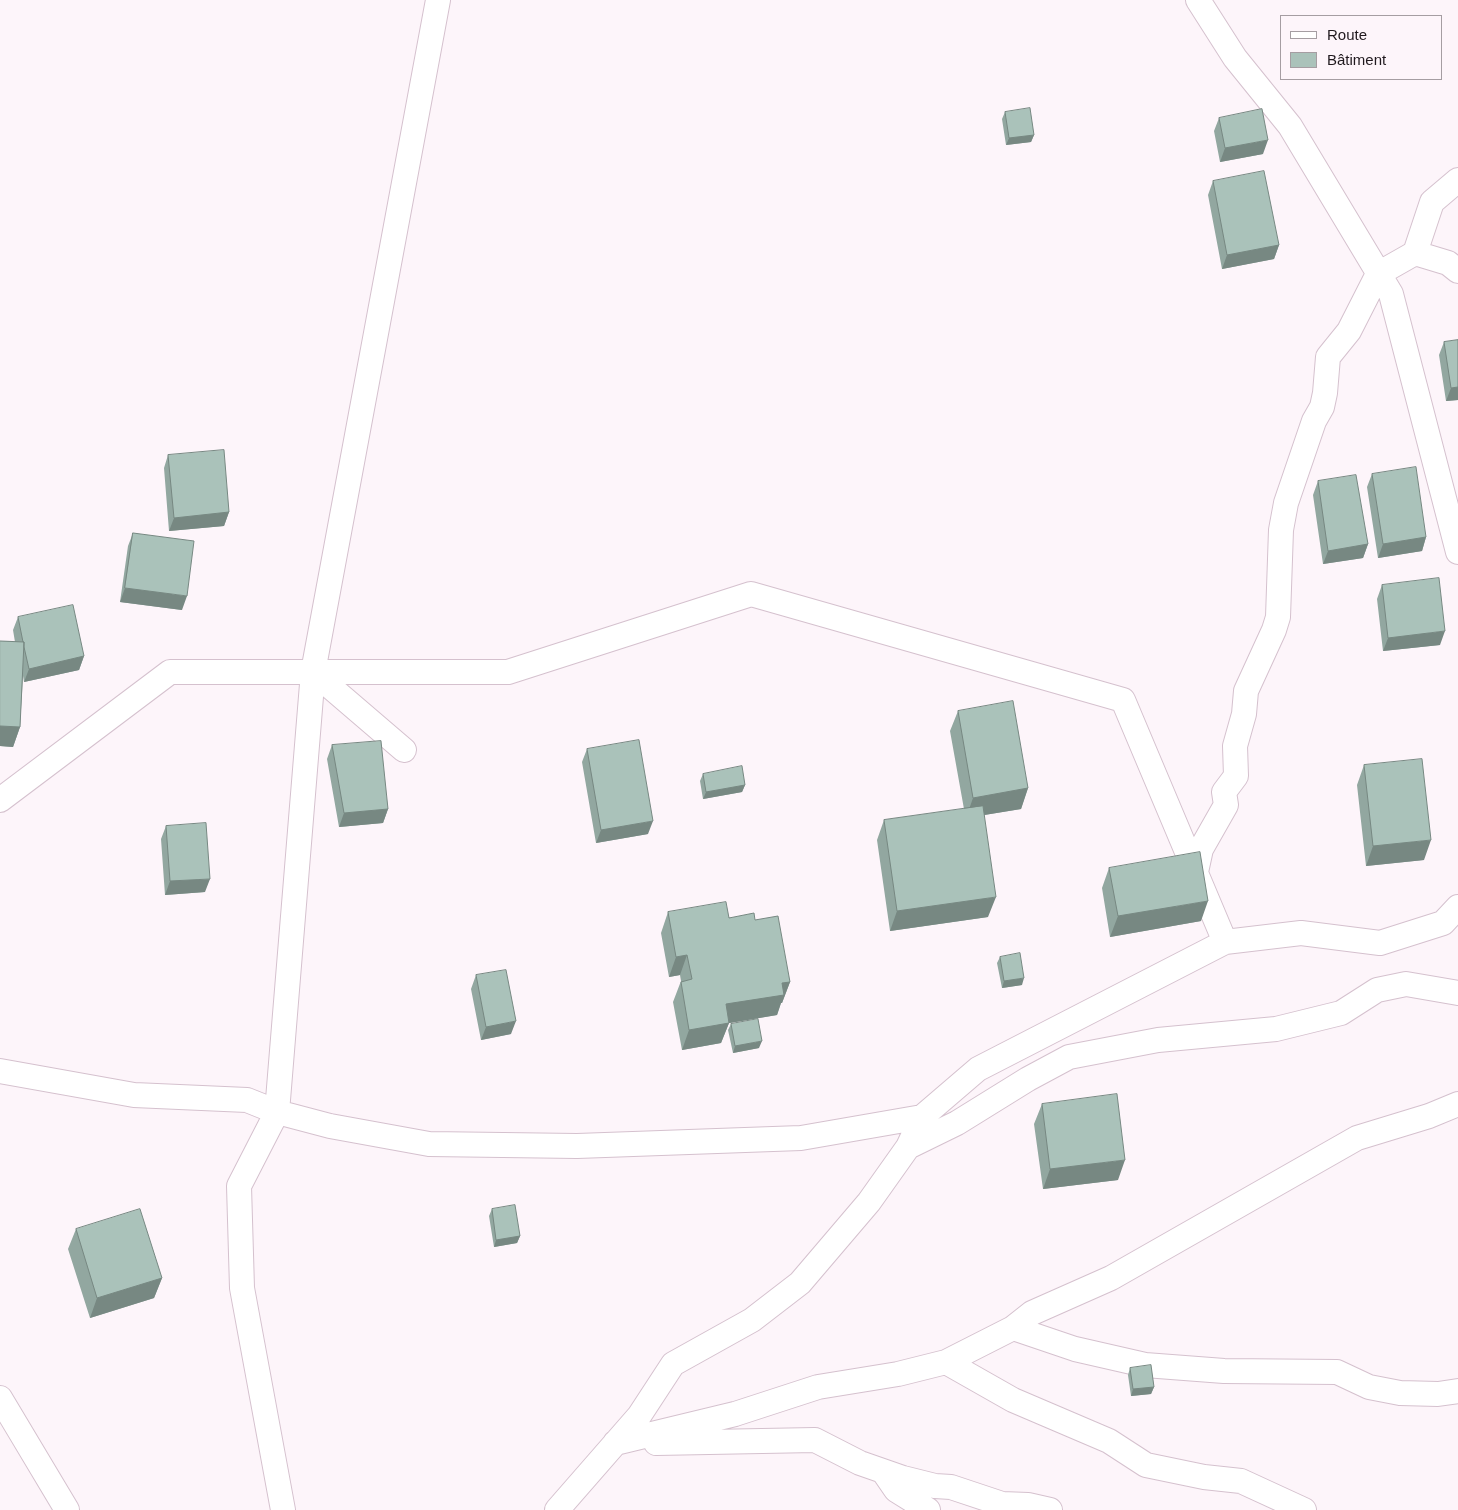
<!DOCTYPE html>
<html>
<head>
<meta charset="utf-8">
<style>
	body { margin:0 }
	#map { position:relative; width:1458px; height:1510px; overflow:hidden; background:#fdf5fa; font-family:Arial,sans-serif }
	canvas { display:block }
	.legend { position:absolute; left:1280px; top:15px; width:162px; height:65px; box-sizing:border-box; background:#fdf5fa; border:1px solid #a59da2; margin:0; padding:6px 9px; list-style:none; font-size:15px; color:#20191e }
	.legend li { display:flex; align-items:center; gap:10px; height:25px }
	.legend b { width:25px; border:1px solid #a59da2 }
</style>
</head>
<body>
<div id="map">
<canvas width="1458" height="1510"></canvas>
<ul class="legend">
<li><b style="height:6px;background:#fff"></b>Route</li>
<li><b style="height:14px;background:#aac2ba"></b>Bâtiment</li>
</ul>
</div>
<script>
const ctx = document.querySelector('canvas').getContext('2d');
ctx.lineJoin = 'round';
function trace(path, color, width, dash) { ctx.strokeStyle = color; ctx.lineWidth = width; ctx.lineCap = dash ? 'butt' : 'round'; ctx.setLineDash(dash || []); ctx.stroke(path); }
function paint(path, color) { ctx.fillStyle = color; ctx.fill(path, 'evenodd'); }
const minor = new Path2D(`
	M1198 0 1235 58 1290 126 1391 294 1458 552
	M1415 253 1432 202 1458 180
	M313 672 404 750
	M0 800 170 672H508L751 594 1123 700 1225 942
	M1196 872 1201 849 1226 805 1224 792 1236 776 1235 746 1244 714 1246 691 1274 630 1278 617 1281 530 1286 503 1314 421 1322 407 1325 393 1328 357 1349 331 1378 274 1415 253 1448 263 1458 271
	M0 1071 134 1095 247 1100 277 1112 330 1126 429 1144 577 1146 801 1138 922 1117
	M908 1147 957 1123 1028 1079 1069 1057 1158 1040 1276 1029 1341 1013 1377 990 1406 984 1458 993
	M1013 1328 1075 1349 1145 1365 1224 1371 1337 1372 1369 1387 1400 1393 1438 1394 1458 1391
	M946 1362 1013 1400 1109 1441 1146 1465 1204 1477 1241 1481 1304 1510
	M0 1398 67 1510
	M615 1443 735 1414 818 1387 898 1374 946 1362 1013 1328 1032 1313 1111 1278 1357 1138 1429 1116 1458 1104
	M656 1443 815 1440 860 1463 903 1478 935 1486 951 1487 1002 1504 1028 1505 1050 1510
	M885 1474 896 1490 928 1510
	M283 1510 242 1288 239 1186 277 1112 313 672 438 0
	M557 1510 639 1416 673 1364 752 1320 800 1283 869 1202 908 1147 922 1117 978 1069 1225 942 1301 933 1380 943 1443 923 1458 907`);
const wall = new Path2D(`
	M1005 112 1034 135 1031 142 1006 145 1002 119Z
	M1219 118 1263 154 1220 162 1214 131Z
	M1213 181 1279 245 1274 259 1222 269 1208 195Z
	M1458 340V400L1446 401 1439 355 1444 342Z
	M168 455 229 512 224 526 169 531 164 468Z
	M1372 474 1426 537 1422 551 1378 558 1367 487Z
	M1318 481 1368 544 1363 558 1323 564 1313 495Z
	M133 533 182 610 120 602 128 546Z
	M1382 585 1440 645 1383 651 1377 599Z
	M18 617 84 656 79 670 24 682 23 676 20 727 13 747 0 746V641L15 642 13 630Z
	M958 711 1028 788 1021 809 984 815 988 917 890 931 877 840 884 820 964 809 950 731Z
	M332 745 388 809 383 823 339 827 327 759Z
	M587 749 648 834 596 843 582 762Z
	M1364 765 1424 860 1366 866 1357 785Z
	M703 774 745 785 742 792 703 799 700 781Z
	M166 826 205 892 165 895 161 839Z
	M1109 868 1201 921 1110 937 1102 888Z
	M668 912 755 920 790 982 782 1003H781L777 1015 729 1023 721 1043 682 1050 673 1002 681 981 680 975 669 977 661 933Z
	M1000 957 1022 985 1002 988 997 963Z
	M476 975 511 1034 481 1040 471 989Z
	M731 1024 759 1048 733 1053 728 1030Z
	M1042 1104 1118 1180 1043 1189 1034 1124Z
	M492 1209 520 1236 517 1243 494 1247 489 1216Z
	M76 1229 162 1278 154 1298 90 1318 68 1249Z
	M1130 1368 1154 1387 1151 1394 1131 1396 1128 1375Z`);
const shadedWall = new Path2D(`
	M1034 135 1031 142 1006 145 1009 138Z
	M1268 140 1263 154 1220 162 1225 148Z
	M1279 245 1274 259 1222 269 1227 255Z
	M1458 387V400L1446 401 1451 388Z
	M229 512 224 526 169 531 174 518Z
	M1426 537 1422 551 1378 558 1383 544Z
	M1368 544 1363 558 1323 564 1328 551Z
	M125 588 187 596 182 610 120 602Z
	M1445 631 1440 645 1383 651 1388 638Z
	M84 656 79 670 24 682 29 669Z
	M0 726 20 727 13 747 0 746Z
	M745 785 742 792 703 799 706 792Z
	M1028 788 1021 809 966 818 973 798Z
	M388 809 383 823 339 827 344 813Z
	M653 821 648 834 596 843 601 830Z
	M1431 840 1424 860 1366 866 1373 846Z
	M210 879 205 892 165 895 170 881Z
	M996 897 988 917 890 931 897 911Z
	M1208 901 1201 921 1110 937 1118 916Z
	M687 955 680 975 669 977 676 957Z
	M1024 978 1022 985 1002 988 1004 981Z
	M790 982 782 1003H781L777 1015 718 1025 726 1004 782 983Z
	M516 1021 511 1034 481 1040 486 1027Z
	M729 1023 721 1043 682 1050 689 1030Z
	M762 1041 759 1048 733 1053 735 1046Z
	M1125 1160 1118 1180 1043 1189 1050 1169Z
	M520 1236 517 1243 494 1247 496 1240Z
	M162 1278 154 1298 90 1318 97 1298Z
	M1154 1387 1151 1394 1131 1396 1133 1389Z`);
const building = new Path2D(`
	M1030 108 1034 135 1009 138 1005 112Z
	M1262 109 1268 140 1225 148 1219 118Z
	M1264 171 1279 245 1227 255 1213 181Z
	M1458 340V387L1451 388 1444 342Z
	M224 450 229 512 174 518 168 455Z
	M1416 467 1426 537 1383 544 1372 474Z
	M1356 475 1368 544 1328 551 1318 481Z
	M133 533 194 541 187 596 125 588Z
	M1439 578 1445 631 1388 638 1382 585Z
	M73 605 84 656 29 669 24 647V642H23L18 617Z
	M0 641 24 642 20 727 0 726Z
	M1013 701 1028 788 973 798 958 711Z
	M639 740 653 821 601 830 587 749Z
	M381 741 388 809 344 813 332 745Z
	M1422 759 1431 840 1373 846 1364 765Z
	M742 766 745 785 706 792 703 774Z
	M983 806 996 897 897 911 884 820Z
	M206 823 210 879 170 881 166 826Z
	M1200 852 1208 901 1118 916 1109 868Z
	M726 902 729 918 754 913 755 920 778 916 790 982 782 983 784 995 726 1004 729 1023 689 1030 681 982 692 979 687 955 676 957 668 912Z
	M1020 953 1024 978 1004 981 1000 957Z
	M506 970 516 1021 486 1027 476 975Z
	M758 1019 762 1041 735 1046 731 1024Z
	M1117 1094 1125 1160 1050 1169 1042 1104Z
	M515 1205 520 1236 496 1240 492 1209Z
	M140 1209 162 1278 97 1298 76 1229Z
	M1151 1365 1154 1387 1133 1389 1130 1368Z`);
trace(minor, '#d5c1ce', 26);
trace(minor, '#fff', 24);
paint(wall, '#92a7a0');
paint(shadedWall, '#778882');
paint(building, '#aac2ba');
trace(building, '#778882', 1);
</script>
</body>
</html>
